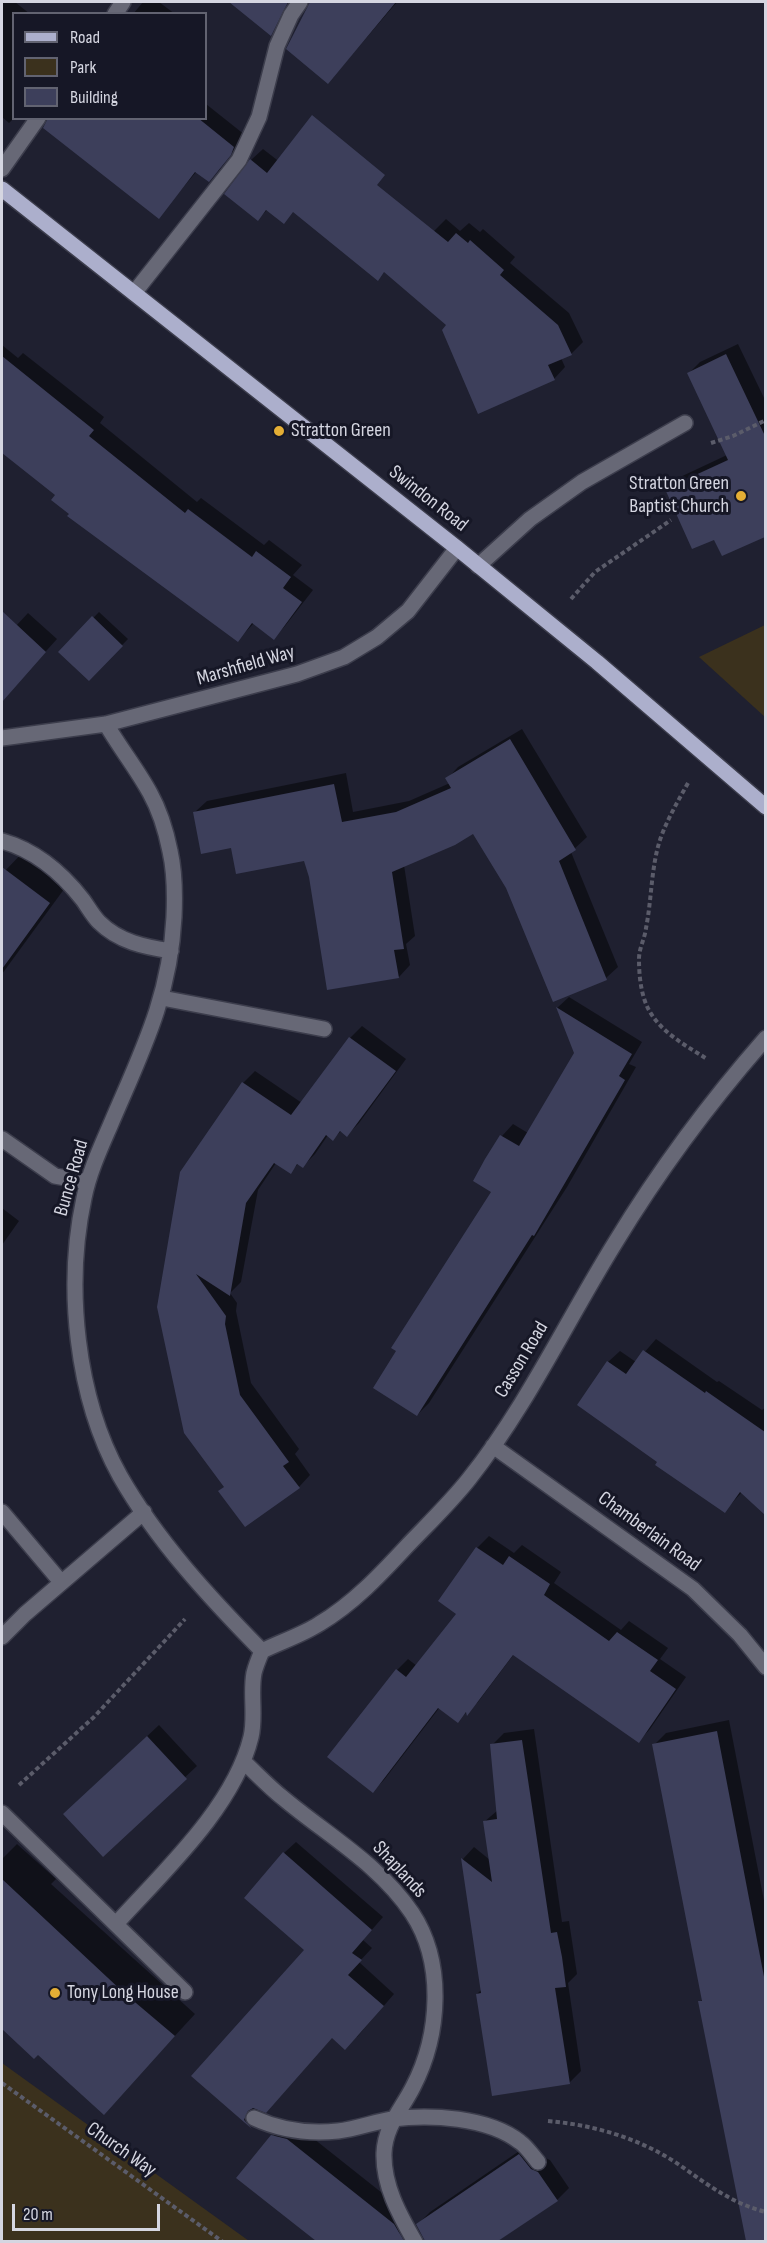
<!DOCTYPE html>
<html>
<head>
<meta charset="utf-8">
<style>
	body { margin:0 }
	#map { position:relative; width:767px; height:2243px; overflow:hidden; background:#1f2030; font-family:"Sofia Sans Condensed",sans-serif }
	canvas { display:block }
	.frame { position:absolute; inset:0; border:3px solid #d5d6e1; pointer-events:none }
	.legend { position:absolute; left:12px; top:12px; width:195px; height:108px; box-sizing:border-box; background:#161726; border:2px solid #626371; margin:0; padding:8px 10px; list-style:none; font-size:18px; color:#d5d6e1 }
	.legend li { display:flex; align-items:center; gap:12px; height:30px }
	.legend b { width:30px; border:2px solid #626371 }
	.scale { position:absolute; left:12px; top:2204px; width:148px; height:27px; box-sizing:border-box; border:3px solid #d5d6e1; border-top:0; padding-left:8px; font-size:18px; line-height:21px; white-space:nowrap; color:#d5d6e1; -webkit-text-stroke:4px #161726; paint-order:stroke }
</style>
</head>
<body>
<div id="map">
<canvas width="767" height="2243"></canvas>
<div class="frame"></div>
<ul class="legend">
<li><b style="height:8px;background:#acafcc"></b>Road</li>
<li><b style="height:16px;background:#3b311d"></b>Park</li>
<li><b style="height:16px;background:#3d3f5b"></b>Building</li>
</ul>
<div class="scale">20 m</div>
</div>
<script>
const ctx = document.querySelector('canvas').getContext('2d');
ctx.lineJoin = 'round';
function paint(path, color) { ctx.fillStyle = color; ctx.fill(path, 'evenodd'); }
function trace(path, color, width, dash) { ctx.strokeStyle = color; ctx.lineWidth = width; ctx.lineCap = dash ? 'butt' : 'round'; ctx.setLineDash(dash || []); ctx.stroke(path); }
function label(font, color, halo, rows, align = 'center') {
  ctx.font = font + ' "Sofia Sans Condensed",sans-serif'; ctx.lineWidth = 6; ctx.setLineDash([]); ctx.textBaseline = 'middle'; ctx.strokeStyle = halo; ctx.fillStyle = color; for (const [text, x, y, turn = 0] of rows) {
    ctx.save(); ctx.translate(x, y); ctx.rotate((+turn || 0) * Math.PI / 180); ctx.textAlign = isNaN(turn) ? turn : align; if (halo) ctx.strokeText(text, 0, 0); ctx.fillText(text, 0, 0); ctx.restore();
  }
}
const green = new Path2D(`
	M765 625V717L699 657Z
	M2 2063 249 2241H2Z`);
const shadow = new Path2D(`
	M2 2H15L30 14H14V118L9 123 2 117Z
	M143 2H159L175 14H133Z
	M335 2H397L339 70 293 53Z
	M206 104 245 135 220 169 209 180 197 171 158 217 49 118H206Z
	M263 149 294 173 270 207 258 219 251 160Z
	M446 219 460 231 469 223 480 232 483 229 515 257 510 263 569 313 583 342 571 354 561 358 565 367 554 379 448 325 434 231Z
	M738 344 766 402V535L723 554 715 538 666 489 678 478 727 455 688 374 700 362Z
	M2 345 18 358 23 353 65 386 104 417 100 423 197 502 201 498 264 545 269 540 302 565 293 575 313 590 285 626 274 638 254 623 238 640 71 514 57 495 2 451Z
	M99 612 128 639 89 679 60 652Z
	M28 613 57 639 9 692 2 686V641Z
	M522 729 587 837 571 852 618 967 606 978 554 1000 508 887 473 832 404 865 415 936 406 944 410 965 399 977 310 877 305 859 232 846 195 812 207 801 346 773 353 812 409 801 450 783 447 779 458 767Z
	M26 849 70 881 2 974V874Z
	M569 997 642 1042 629 1064 636 1067 567 1187 429 1403 417 1415 493 1191 502 1136 513 1124 528 1133 576 1054 557 1008Z
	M362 1026 406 1059 359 1123 347 1135 342 1130 333 1139 328 1135 315 1154 303 1166 299 1163 290 1172 276 1163 258 1190 241 1282 230 1293 237 1303 236 1311 251 1383 299 1449 295 1454 310 1475 299 1487 225 1486 159 1304 243 1083 255 1071 302 1103 350 1038Z
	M2 1208 19 1221 2 1245Z
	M656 1339 717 1382 719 1381 762 1410 766 1407V1513L742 1492 725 1511 659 1462 608 1362 620 1351 636 1362Z
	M489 1536 514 1553 522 1545 561 1572 554 1583 621 1630 629 1621 668 1648 660 1659 686 1677 650 1729 639 1741 514 1654 478 1702 457 1721 440 1707 384 1780 373 1791 397 1670 408 1659 417 1666 458 1613 440 1601 477 1548Z
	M729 1720 766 1911V2200L755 2203 700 2002 703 1999 654 1745 666 1733Z
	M159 1725 197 1766 103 1854 77 1802Z
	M534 1729 562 1922 569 1921 577 1974 568 1983 581 2071 569 2083 477 1994 482 1989 463 1859 474 1847 490 1860 484 1822 498 1810 492 1745 504 1733Z
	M296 1842 383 1917 363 1940 372 1948 359 1962 394 1994 357 2037H332L256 2107 262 2116 252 2127 194 2076 306 1950 284 1853Z
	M17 1844 56 1879 51 1884 195 2014 104 2113 38 2053 34 2057 2 2027V1859Z
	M284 2124 299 2127 406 2212 410 2220 392 2242H318L238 2178Z
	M531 2143 543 2157 550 2160 569 2188 557 2200 496 2242H426L418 2224 430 2212Z`);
const building = new Path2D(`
	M229 2H288L271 36Z
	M310 2H396L328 84 286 49Z
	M312 115 385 175 377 185 448 242 456 233 468 243 470 240 504 270 500 275 558 325 572 355 548 365 555 380 478 414 442 330 446 325 384 272 378 281 293 212 284 224 266 210 258 221 224 194 250 159 267 173Z
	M48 118H198L234 147 231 155 209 182 195 172 159 219 43 128Z
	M726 354 765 436V538V537L722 556 714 540 692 549 665 489 728 460 687 373Z
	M2 356 94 430 89 436 185 513 188 509 252 557 256 551 291 577 283 588 302 602 274 640 252 623 238 642 67 516 69 514 51 500 55 495 2 453Z
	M2 611 46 652 2 702Z
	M92 616 123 646 89 681 58 652Z
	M510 739 576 850 559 861 607 980 553 1002 506 888 473 834 455 845 392 872 404 949 394 950 399 978 327 990 309 877 304 861 236 874 231 848 201 854 193 812 334 784 342 822 396 812 451 788 445 778Z
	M2 867 50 903 2 969Z
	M556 1007 632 1054 619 1076 625 1080 534 1236 532 1235 417 1416 373 1388 396 1351 391 1348 491 1192 473 1181 485 1159 500 1135 519 1146 574 1053Z
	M349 1037 396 1071 347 1137 340 1131 333 1141 326 1135 303 1168 297 1164 291 1174 274 1163 246 1203 230 1296 196 1274 226 1316 225 1324 240 1395 289 1462 283 1466 300 1488 245 1527 218 1491 224 1487 184 1433 157 1307 180 1172 242 1082 291 1115Z
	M643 1350 705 1393 706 1391 765 1432V1515L740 1492 725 1513 655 1465 657 1462 577 1405 607 1361 626 1374Z
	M476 1547 503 1565 509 1556 550 1584 544 1595 609 1641 617 1632 658 1660 650 1671 676 1689 639 1743 513 1655 467 1716 466 1712 458 1723 438 1708 373 1793 327 1757 396 1669 406 1677 456 1614 438 1601Z
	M717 1731 765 1982V2240L754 2241H746L698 2001H702L652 1744Z
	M147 1736 187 1779 103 1857 63 1814Z
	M522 1740 551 1933 557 1932 562 1957 566 1987 555 1988 570 2084 492 2096 476 1994 481 1993 461 1858 492 1882 483 1821 497 1819 490 1744Z
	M283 1852 372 1930 352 1953 362 1960 348 1975 384 2006 345 2050 332 2038 266 2113 253 2108 248 2111 244 2120 252 2129 191 2076 304 1950 244 1898Z
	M2 1879 123 1992 175 2036 104 2115 38 2055 34 2059 2 2029Z
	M271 2135 287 2139 394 2224 404 2241H316L236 2178Z
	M519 2154 531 2169 538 2172 558 2201 498 2241H425L416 2224Z`);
const path = new Path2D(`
	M711 443 733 436 766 420
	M571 599 595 572 671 520
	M688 783C678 801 668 818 661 837 651 865 652 898 646 928 645 938 639 948 639 959 639 976 641 997 650 1012 663 1034 687 1046 707 1059
	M19 1785 94 1717 185 1619
	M2 2083 223 2242
	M548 2121C595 2125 642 2139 681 2166 708 2185 733 2204 766 2212`);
const minor = new Path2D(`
	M115 14 123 2
	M2 169 38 118
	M134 293 239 160 259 117 277 46 291 15 300 2
	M478 566 530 519 582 482 685 423
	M106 724C120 748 137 769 150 793 160 811 166 831 170 851 175 873 175 895 174 917 170 998 141 1053 110 1126 100 1149 89 1173 84 1198 65 1286 76 1397 120 1476 157 1541 210 1598 262 1651
	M2 738 106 724 297 674 344 657 377 637 408 611 457 548
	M2 841C34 850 62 873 83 900 88 907 93 916 99 922 119 942 145 947 171 951
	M162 998 324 1029
	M2 1139 55 1176 88 1182
	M493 1446 693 1589 740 1635 766 1667
	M2 1512 61 1582
	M2 1637 25 1614 144 1512
	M262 1651C280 1642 302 1635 319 1624 353 1604 381 1574 407 1546 428 1524 450 1503 469 1479 527 1406 566 1322 615 1243 660 1169 708 1104 766 1038
	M243 1761C256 1773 269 1787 283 1798 327 1835 379 1864 412 1913 445 1963 440 2035 413 2087 402 2109 385 2126 384 2153 383 2185 399 2214 415 2242
	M2 1813 185 1992
	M116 1924C163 1872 234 1807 251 1737 256 1716 250 1694 254 1673 256 1665 259 1658 262 1651
	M254 2118C280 2130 309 2134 338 2131 356 2129 374 2122 392 2119 430 2114 488 2117 520 2142 527 2147 532 2155 538 2162`);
const major = new Path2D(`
	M2 189 457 548 597 662 766 807`);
const markers = [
	[279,431,6,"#e4ae35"],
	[741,496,6,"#e4ae35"],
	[55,1993,6,"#e4ae35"]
];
const poiNames = [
	["Stratton Green",291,431],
	["Stratton Green",729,484,"right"],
	["Baptist Church",729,507,"right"],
	["Tony Long House",67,1993]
];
const streetNames = [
	["Swindon Road",428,499,38],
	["Marshfield Way",246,666,-16],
	["Bunce Road",72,1178,-74],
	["Casson Road",522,1360,-59],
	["Chamberlain Road",649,1532,36],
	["Shaplands",399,1870,47],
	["Church Way",121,2150,35]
];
paint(green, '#3b311d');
paint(shadow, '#0007');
paint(building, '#3d3f5b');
trace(minor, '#3c3d4c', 18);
trace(major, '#3c3d4c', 18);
trace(path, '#5b5c6a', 4, [4.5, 3]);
trace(minor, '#676876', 15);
trace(major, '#acafcc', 15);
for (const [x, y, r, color] of markers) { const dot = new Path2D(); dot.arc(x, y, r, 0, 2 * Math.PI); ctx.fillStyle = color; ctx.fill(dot); trace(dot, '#161726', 2); }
label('20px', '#d5d6e1', '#161726', poiNames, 'left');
label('20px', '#d5d6e1', '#161726', streetNames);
</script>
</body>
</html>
